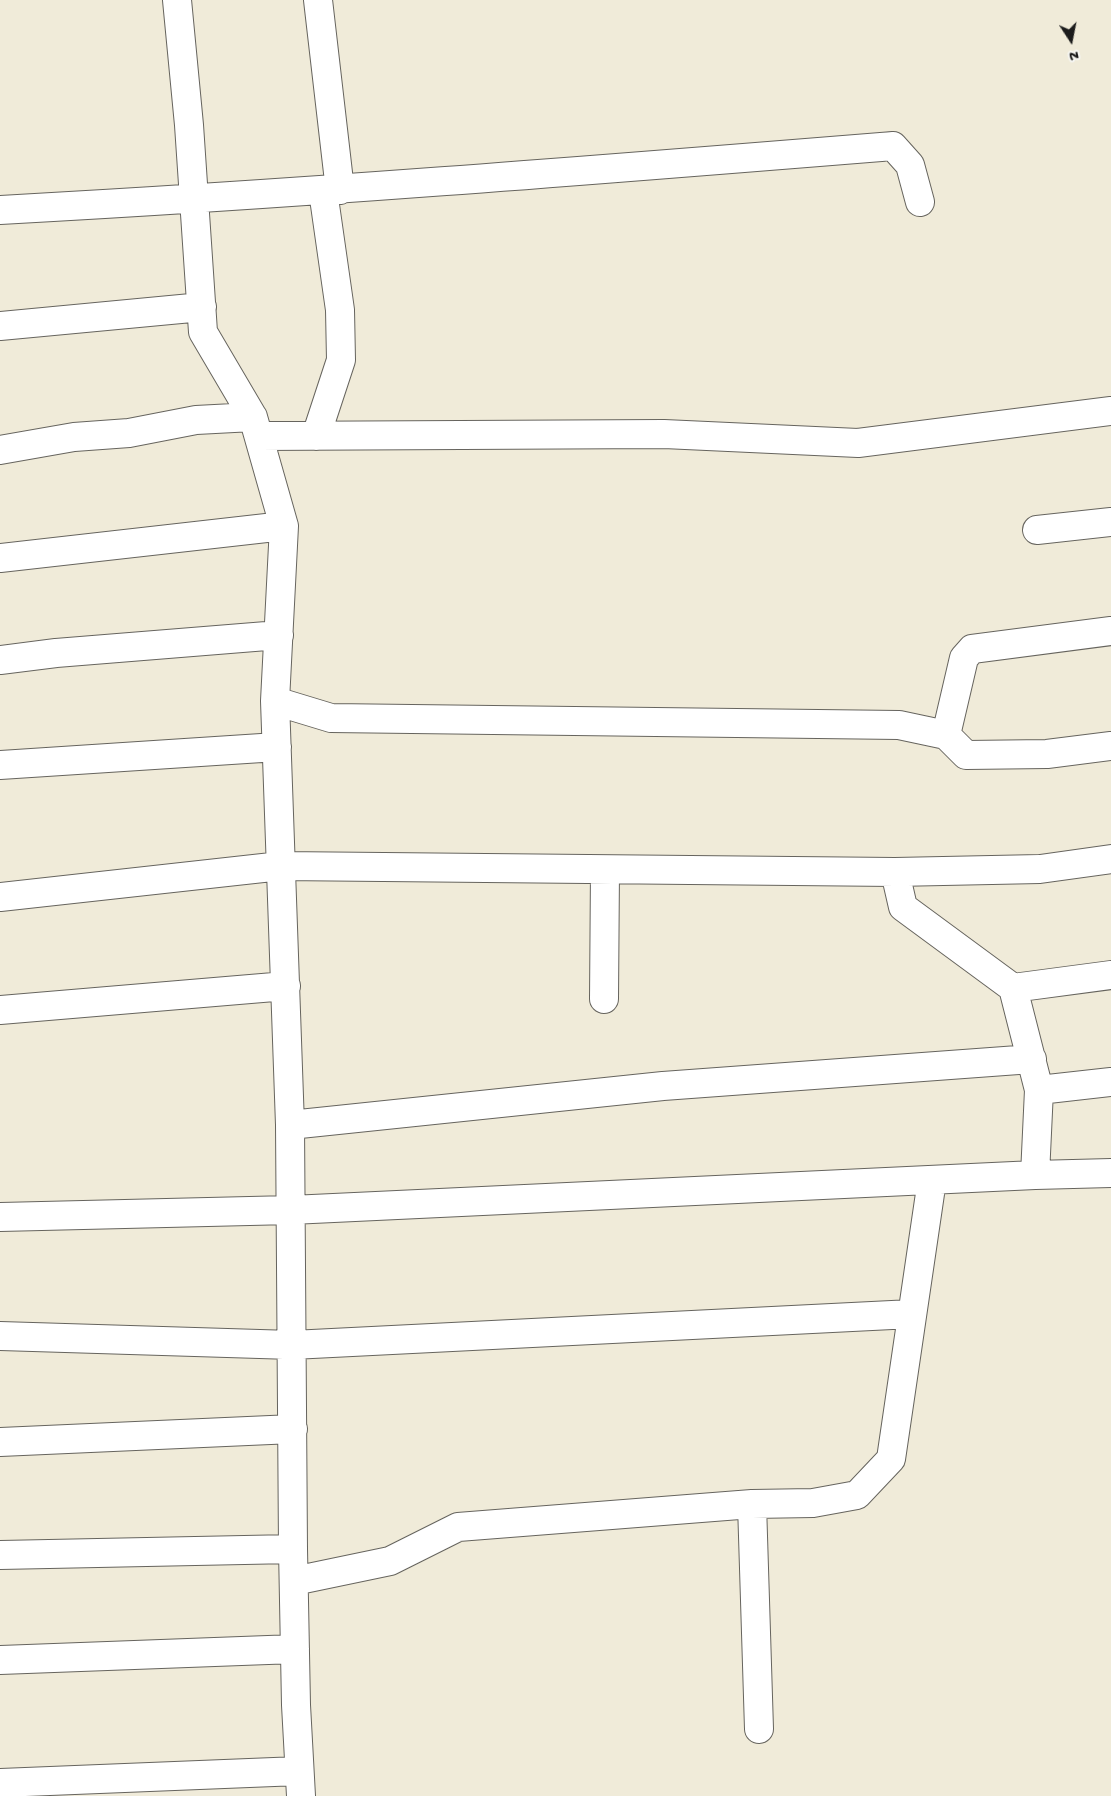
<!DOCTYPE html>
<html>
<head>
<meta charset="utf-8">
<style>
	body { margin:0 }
	#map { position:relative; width:1111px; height:1796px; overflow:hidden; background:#f0ebd9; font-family:"Gochi Hand",sans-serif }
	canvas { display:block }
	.north { position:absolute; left:1046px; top:15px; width:50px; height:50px; -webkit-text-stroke:4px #f6f6f2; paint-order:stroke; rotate:169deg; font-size:14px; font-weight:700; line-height:20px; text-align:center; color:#1c1c1c }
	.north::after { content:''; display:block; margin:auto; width:18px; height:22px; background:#1c1c1c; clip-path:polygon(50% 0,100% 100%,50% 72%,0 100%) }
</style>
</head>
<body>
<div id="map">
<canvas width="1111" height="1796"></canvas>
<div class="north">N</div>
</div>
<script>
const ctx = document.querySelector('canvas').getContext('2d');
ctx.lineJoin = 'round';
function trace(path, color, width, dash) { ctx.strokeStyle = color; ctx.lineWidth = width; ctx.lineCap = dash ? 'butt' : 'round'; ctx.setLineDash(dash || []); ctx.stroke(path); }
const street = new Path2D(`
	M177 0 189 125 203 332 253 417 284 526 275 701 290 1125 293 1549 296 1705 301 1796
	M318 0 340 190
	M0 210C298 194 595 170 893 146L910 165 920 202
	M0 326 202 307
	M259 436 664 434 858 443 1111 411
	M316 436 341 360 340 310 323 191
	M0 450 74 437 129 433 196 420 253 417
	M1037 530 1111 522
	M0 558 284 526
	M0 660 56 653 279 635
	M275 701 331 718 899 725 946 735 966 755 1047 754 1111 746
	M946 735 964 658 972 649 1111 631
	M0 765 277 747
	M895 872 903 907 1013 988 1039 1090 1035 1175
	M0 897 281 866 895 872 1040 869 1111 859
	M1013 988 1111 975
	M604 999 605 870
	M0 1010 286 986
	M1039 1090 1111 1082
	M290 1125 663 1086 1032 1059
	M0 1217 291 1210 1035 1175 1111 1173
	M0 1336 292 1345 912 1314
	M0 1442 293 1429
	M752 1504 759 1729
	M0 1555 293 1549
	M294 1581 390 1561 458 1527 752 1504 813 1503 857 1495 891 1459 932 1180
	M0 1660 295 1649
	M0 1783 299 1771`);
trace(street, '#66645e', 30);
trace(street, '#fff', 28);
</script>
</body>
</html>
